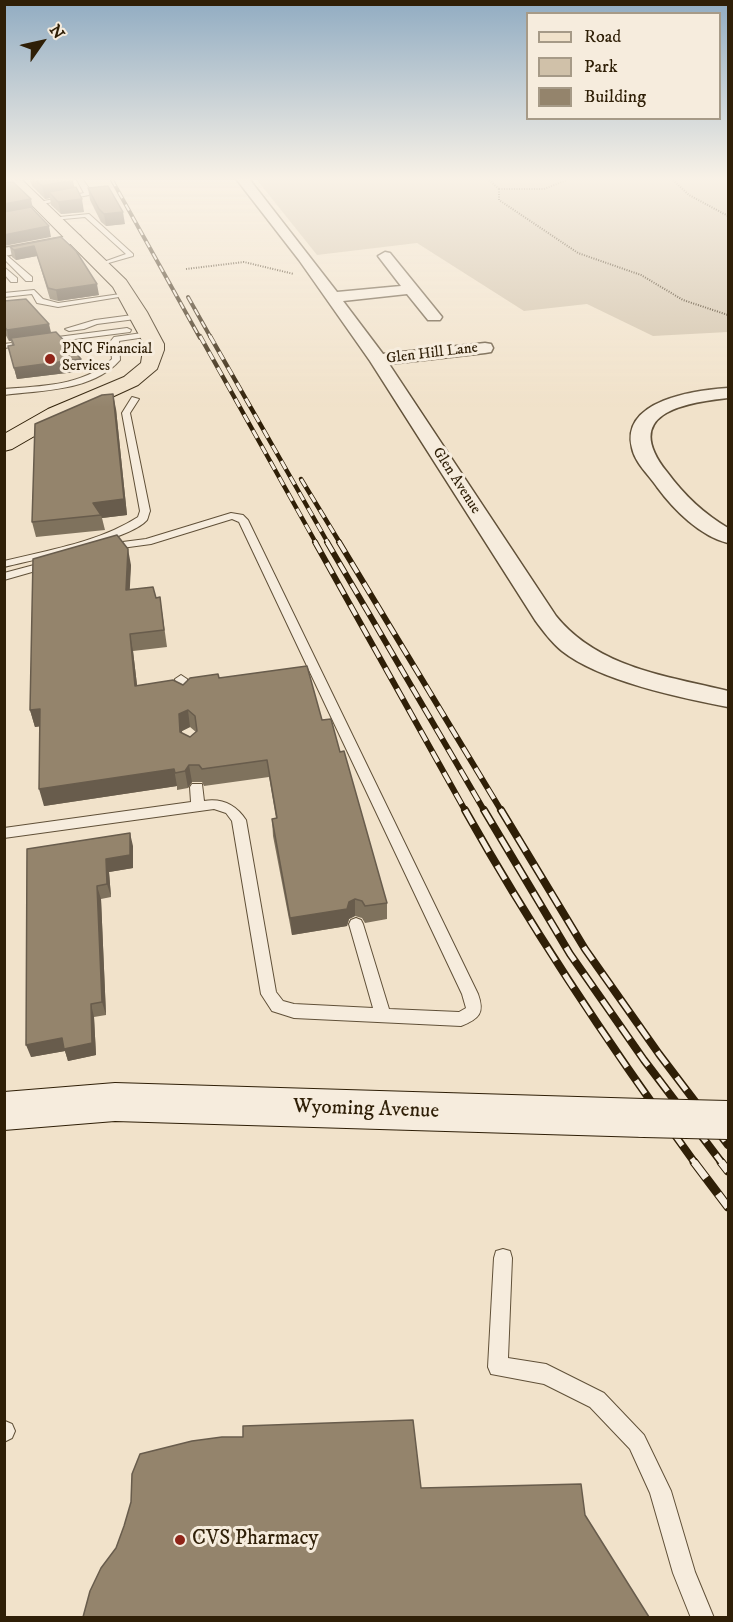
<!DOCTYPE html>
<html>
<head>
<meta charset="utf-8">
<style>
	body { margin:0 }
	#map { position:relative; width:733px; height:1622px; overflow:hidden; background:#f1e2ca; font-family:"IM FELL DW Pica",serif }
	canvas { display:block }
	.frame { position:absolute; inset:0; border:6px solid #2f1f07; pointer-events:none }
	.legend { position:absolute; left:526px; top:12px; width:195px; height:108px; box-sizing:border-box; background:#f6ecdd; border:2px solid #a69a87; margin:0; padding:8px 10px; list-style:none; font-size:18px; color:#2f1f07 }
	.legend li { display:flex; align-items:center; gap:12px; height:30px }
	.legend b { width:30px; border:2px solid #a69a87 }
	.north { position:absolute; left:12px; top:12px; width:60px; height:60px; -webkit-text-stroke:4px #f6ecdd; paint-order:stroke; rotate:56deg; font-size:16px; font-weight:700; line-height:24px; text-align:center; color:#2f1f07 }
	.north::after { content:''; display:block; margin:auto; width:21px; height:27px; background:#2f1f07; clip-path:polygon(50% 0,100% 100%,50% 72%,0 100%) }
</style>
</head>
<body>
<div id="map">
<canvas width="733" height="1622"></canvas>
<div class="frame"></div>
<ul class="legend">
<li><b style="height:8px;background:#f1e2ca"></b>Road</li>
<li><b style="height:16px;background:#d0c1a9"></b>Park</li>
<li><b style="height:16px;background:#94846c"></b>Building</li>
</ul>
<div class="north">N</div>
</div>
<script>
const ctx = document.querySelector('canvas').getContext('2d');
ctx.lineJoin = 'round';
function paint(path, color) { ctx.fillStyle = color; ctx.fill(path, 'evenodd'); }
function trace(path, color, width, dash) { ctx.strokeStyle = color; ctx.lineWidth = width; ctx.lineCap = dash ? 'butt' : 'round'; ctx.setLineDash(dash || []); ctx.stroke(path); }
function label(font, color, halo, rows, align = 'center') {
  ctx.font = font + ' "IM FELL DW Pica",serif'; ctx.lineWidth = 6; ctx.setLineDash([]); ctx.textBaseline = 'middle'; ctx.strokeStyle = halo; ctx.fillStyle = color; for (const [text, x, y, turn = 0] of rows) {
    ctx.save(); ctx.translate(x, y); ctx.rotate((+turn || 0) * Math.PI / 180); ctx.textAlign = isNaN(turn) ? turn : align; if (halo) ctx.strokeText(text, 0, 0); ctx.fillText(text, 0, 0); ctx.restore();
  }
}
const green = new Path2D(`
	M257 180H728V332L653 336 587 304 524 311 417 243 317 255Z`);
const path = new Path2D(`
	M489 180 499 189
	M673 180 689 195 728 216
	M499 189V200L578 253 641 275 683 300 728 315
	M499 189H544L567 180
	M186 269 244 262 294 274`);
const service = new Path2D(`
	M77 180H83L91 191 89 195 37 205 34 203 84 193Z
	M89 214 133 254V256L98 266V264L126 254 85 217 53 220 50 218Z
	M4 253 32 277V281H26L4 259Z
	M4 267 17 278V282H11L4 274Z
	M34 290 43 299 58 303 127 293 131 295 58 307 37 303 32 294 4 297V293Z
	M140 314 144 316 143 318 97 324 84 329 69 331 65 329 95 320Z
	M127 328 131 330 130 332 4 348V344Z
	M149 332H152V336L119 341 120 360C93 391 43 390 4 395V389C41 386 84 386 112 359L110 342 114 337Z
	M132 397 139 399 130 413 150 511C149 513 148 518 147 520 130 540 33 560 4 567V561C49 550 99 542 138 517L140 511 122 413Z
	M231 513 243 515 248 520 478 994C485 1013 479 1019 461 1026L294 1018 272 1011 261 994 232 821 226 813 214 809 4 838V828L191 802 190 787 192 784H202L204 801C222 798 236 805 246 820L276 992 283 1001 294 1004 373 1008 349 924 351 920 356 918 361 920 363 924 389 1009 459 1012 466 1008 462 994 239 522 232 519 151 544 107 550 102 547 107 544 146 539Z
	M49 561 53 562V566L4 580V573Z
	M181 675 187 679 190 696 184 700 178 696 175 679Z
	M503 1249 510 1251 512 1258 508 1358 546 1364 604 1393 644 1435 671 1491 695 1572 714 1618H691L673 1573 650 1493 630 1449 590 1407 544 1384 491 1374 488 1367 494 1258 496 1251Z
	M5 1421 12 1424 15 1431 12 1438 4 1442Z`);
const minor = new Path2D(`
	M237 180H250L337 292 401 286 378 256 385 252 390 253 442 317 440 320H428L407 294 343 301 383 354 485 343 491 344 493 348 491 352 485 353 389 364 556 616C598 668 667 676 728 691V707C681 698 600 681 562 651 552 643 543 631 535 620L370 361 299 260Z
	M75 235 80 236 82 239 80 242 4 256V248Z
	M728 388V398C682 403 621 414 667 472 684 495 704 514 728 528V543C700 536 674 510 657 487 649 475 635 463 632 448 620 400 696 390 728 388Z`);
const secondary = new Path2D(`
	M115 1083 644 1099 659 1104 665 1118 659 1132 644 1137 115 1121 4 1130V1092Z`);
const primary = new Path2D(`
	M7 180H22L126 280 147 312 164 344V350L157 369 138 385 64 419 12 449 4 451V434L48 409 124 377 141 363 144 344 113 287Z`);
const railFar4 = new Path2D(`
	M112 180 200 338
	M188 297 211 338`);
const railFar3 = new Path2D(`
	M200 336 316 543
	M210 336 328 543
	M301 479 340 543`);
const railFar2 = new Path2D(`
	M315 542 466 812
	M327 542 485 812
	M339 542 502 812`);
const railFar1 = new Path2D(`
	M465 810C534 933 612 1049 695 1163
	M484 810 570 954 644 1060 722 1163
	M501 810 585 949 659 1054 728 1145`);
const rail = new Path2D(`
	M694 1162 728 1207
	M721 1162 728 1171`);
const secondaryBridge = new Path2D(`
	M644 1118 728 1120`);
const wall = new Path2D(`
	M30 180H73L74 188 84 212 61 214 51 205 50 198 45 199 32 186Z
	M88 188 125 224 106 226 101 222 90 200Z
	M61 237 99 295 58 301 50 299 37 256 16 260 12 257 10 247Z
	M4 301 51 333 83 371 17 379 8 346 12 345 11 341H9L4 332Z
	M116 409 127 515 102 518 105 530 36 537 32 522Z
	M131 565 129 589 156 598 160 597 167 647 133 651 137 685H183L219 678 322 720 340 752 387 903V919L365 923 362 918 355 916 349 919 347 926 292 935 273 836 272 819 276 818 269 777 204 786 202 782H192L188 788 177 790V786L44 806 39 726 35 727 30 710ZM190 727 196 732 190 737 182 733V731Z
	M133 846V868L109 872 111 897 101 899 106 1015 94 1017 96 1055 68 1061 65 1051 31 1057 27 849Z`);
const shadedWall = new Path2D(`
	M73 180 75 192H49L50 198 45 199 42 186Z
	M31 199 33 209 4 215V204Z
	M82 199 84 212 61 214 58 202Z
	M123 212 125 224 106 226 104 214Z
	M49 226 51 237 4 246V235Z
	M34 246 37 256 16 260 14 250Z
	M97 284 99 295 58 301 56 290Z
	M49 324 52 336 11 338V341H9L7 330Z
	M81 359 83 371 17 379 14 368Z
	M113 394 116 409 127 515 102 518 101 515 93 503Z
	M128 549 131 565 129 606 126 590Z
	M130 634 133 651 139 702 135 686Z
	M40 709 44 726 35 727 30 710Z
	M188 710 190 727 182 731 183 748 180 732 179 714Z
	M189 765 192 782 188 788 185 771Z
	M174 769 177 786 44 806 39 789Z
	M130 833 133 846V868L109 872 111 897 107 884 106 859Z
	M97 886 101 899 106 1015 102 1002Z
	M355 899V916L349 919 347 926 292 935 290 918 349 902Z
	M91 1004 94 1017 96 1055 68 1061 65 1051 31 1057 26 1045Z`);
const building = new Path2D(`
	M35 180H73L42 186Z
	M13 182 31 199 4 204V183Z
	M108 186 123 212 104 214 99 209 88 188Z
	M76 187 82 199 58 202 49 192Z
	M31 207 49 226 4 235V212Z
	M61 237 76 251 97 284 56 290 48 288 34 246 14 250 10 247Z
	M26 299 49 324 7 330 4 326V301Z
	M56 332 81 359 14 368 8 346 14 345 11 338Z
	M113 394 124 499 93 503 101 515 32 522 35 424 102 395Z
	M117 535 128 549 126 590 153 587 156 598 160 597 164 630 130 634 135 686 173 680 183 685 190 678 218 674 219 678 307 666 322 720 331 719 340 752 344 751 387 903 365 906 362 901 355 899 349 902 347 909 290 918 272 819 277 818 267 760 202 769 199 765H189L185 771 175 773 174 769 39 789 40 709 30 710 33 559ZM188 710 195 716 197 731 190 737 180 732 179 714Z
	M130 833V855L106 859 107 884 97 886 102 1002 91 1004 92 1043 64 1049 62 1038 26 1045 27 849Z
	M413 1420 421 1488 581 1484 585 1515 649 1617H83L90 1591 101 1568 116 1548 124 1526 131 1502 132 1474 140 1454 192 1441 222 1437H243V1426Z`);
const markers = [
	[50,359,6,"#8f2418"],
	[180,1540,6,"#8f2418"]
];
const farPoinames = [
	["PNC Financial",62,350],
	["Services",62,367]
];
const farStreetnames = [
	["Glen Hill Lane",432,354,-7],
	["Glen Avenue",456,481,57]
];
const nearStreetnames = [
	["Wyoming Avenue",366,1110,2]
];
const nearPoinames = [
	["CVS Pharmacy",192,1540]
];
paint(green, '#d0c1a9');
trace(service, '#605038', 2);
trace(minor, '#605038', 3);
trace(secondary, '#2f1f07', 2);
trace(primary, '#2f1f07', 2);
trace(path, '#2f1f07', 2, [1, 1.5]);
paint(service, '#f6ecdd');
paint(minor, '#f6ecdd');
paint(secondary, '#f6ecdd');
paint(primary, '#f1e2ca');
trace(railFar4, '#2f1f07', 4);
trace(railFar3, '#2f1f07', 4.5);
trace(railFar2, '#2f1f07', 6);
trace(railFar1, '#2f1f07', 8);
trace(rail, '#2f1f07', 9);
trace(railFar4, '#f6ecdd', 2, [7]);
trace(railFar3, '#f6ecdd', 3, [9]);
trace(railFar2, '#f6ecdd', 4, [12]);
trace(railFar1, '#f6ecdd', 5, [16]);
trace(rail, '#f6ecdd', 7, [20]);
trace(secondaryBridge, '#2f1f07', 40, []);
trace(secondaryBridge, '#f6ecdd', 38);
paint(wall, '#7f725d');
paint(shadedWall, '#685c4c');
paint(building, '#94846c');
trace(building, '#685c4c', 1.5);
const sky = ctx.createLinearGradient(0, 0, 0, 407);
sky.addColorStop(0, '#91acc2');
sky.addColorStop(0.44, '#f9f2e7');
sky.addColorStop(1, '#f9f2e700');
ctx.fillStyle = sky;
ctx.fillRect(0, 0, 733, 407);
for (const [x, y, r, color] of markers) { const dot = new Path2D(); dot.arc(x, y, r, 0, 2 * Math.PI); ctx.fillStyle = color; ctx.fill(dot); trace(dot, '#f6ecdd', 2); }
label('15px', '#2f1f07', '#f6ecdd', farPoinames, 'left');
label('15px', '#2f1f07', '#f6ecdd', farStreetnames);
label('21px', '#2f1f07', '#f6ecdd', nearStreetnames);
label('21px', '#2f1f07', '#f6ecdd', nearPoinames, 'left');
</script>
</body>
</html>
